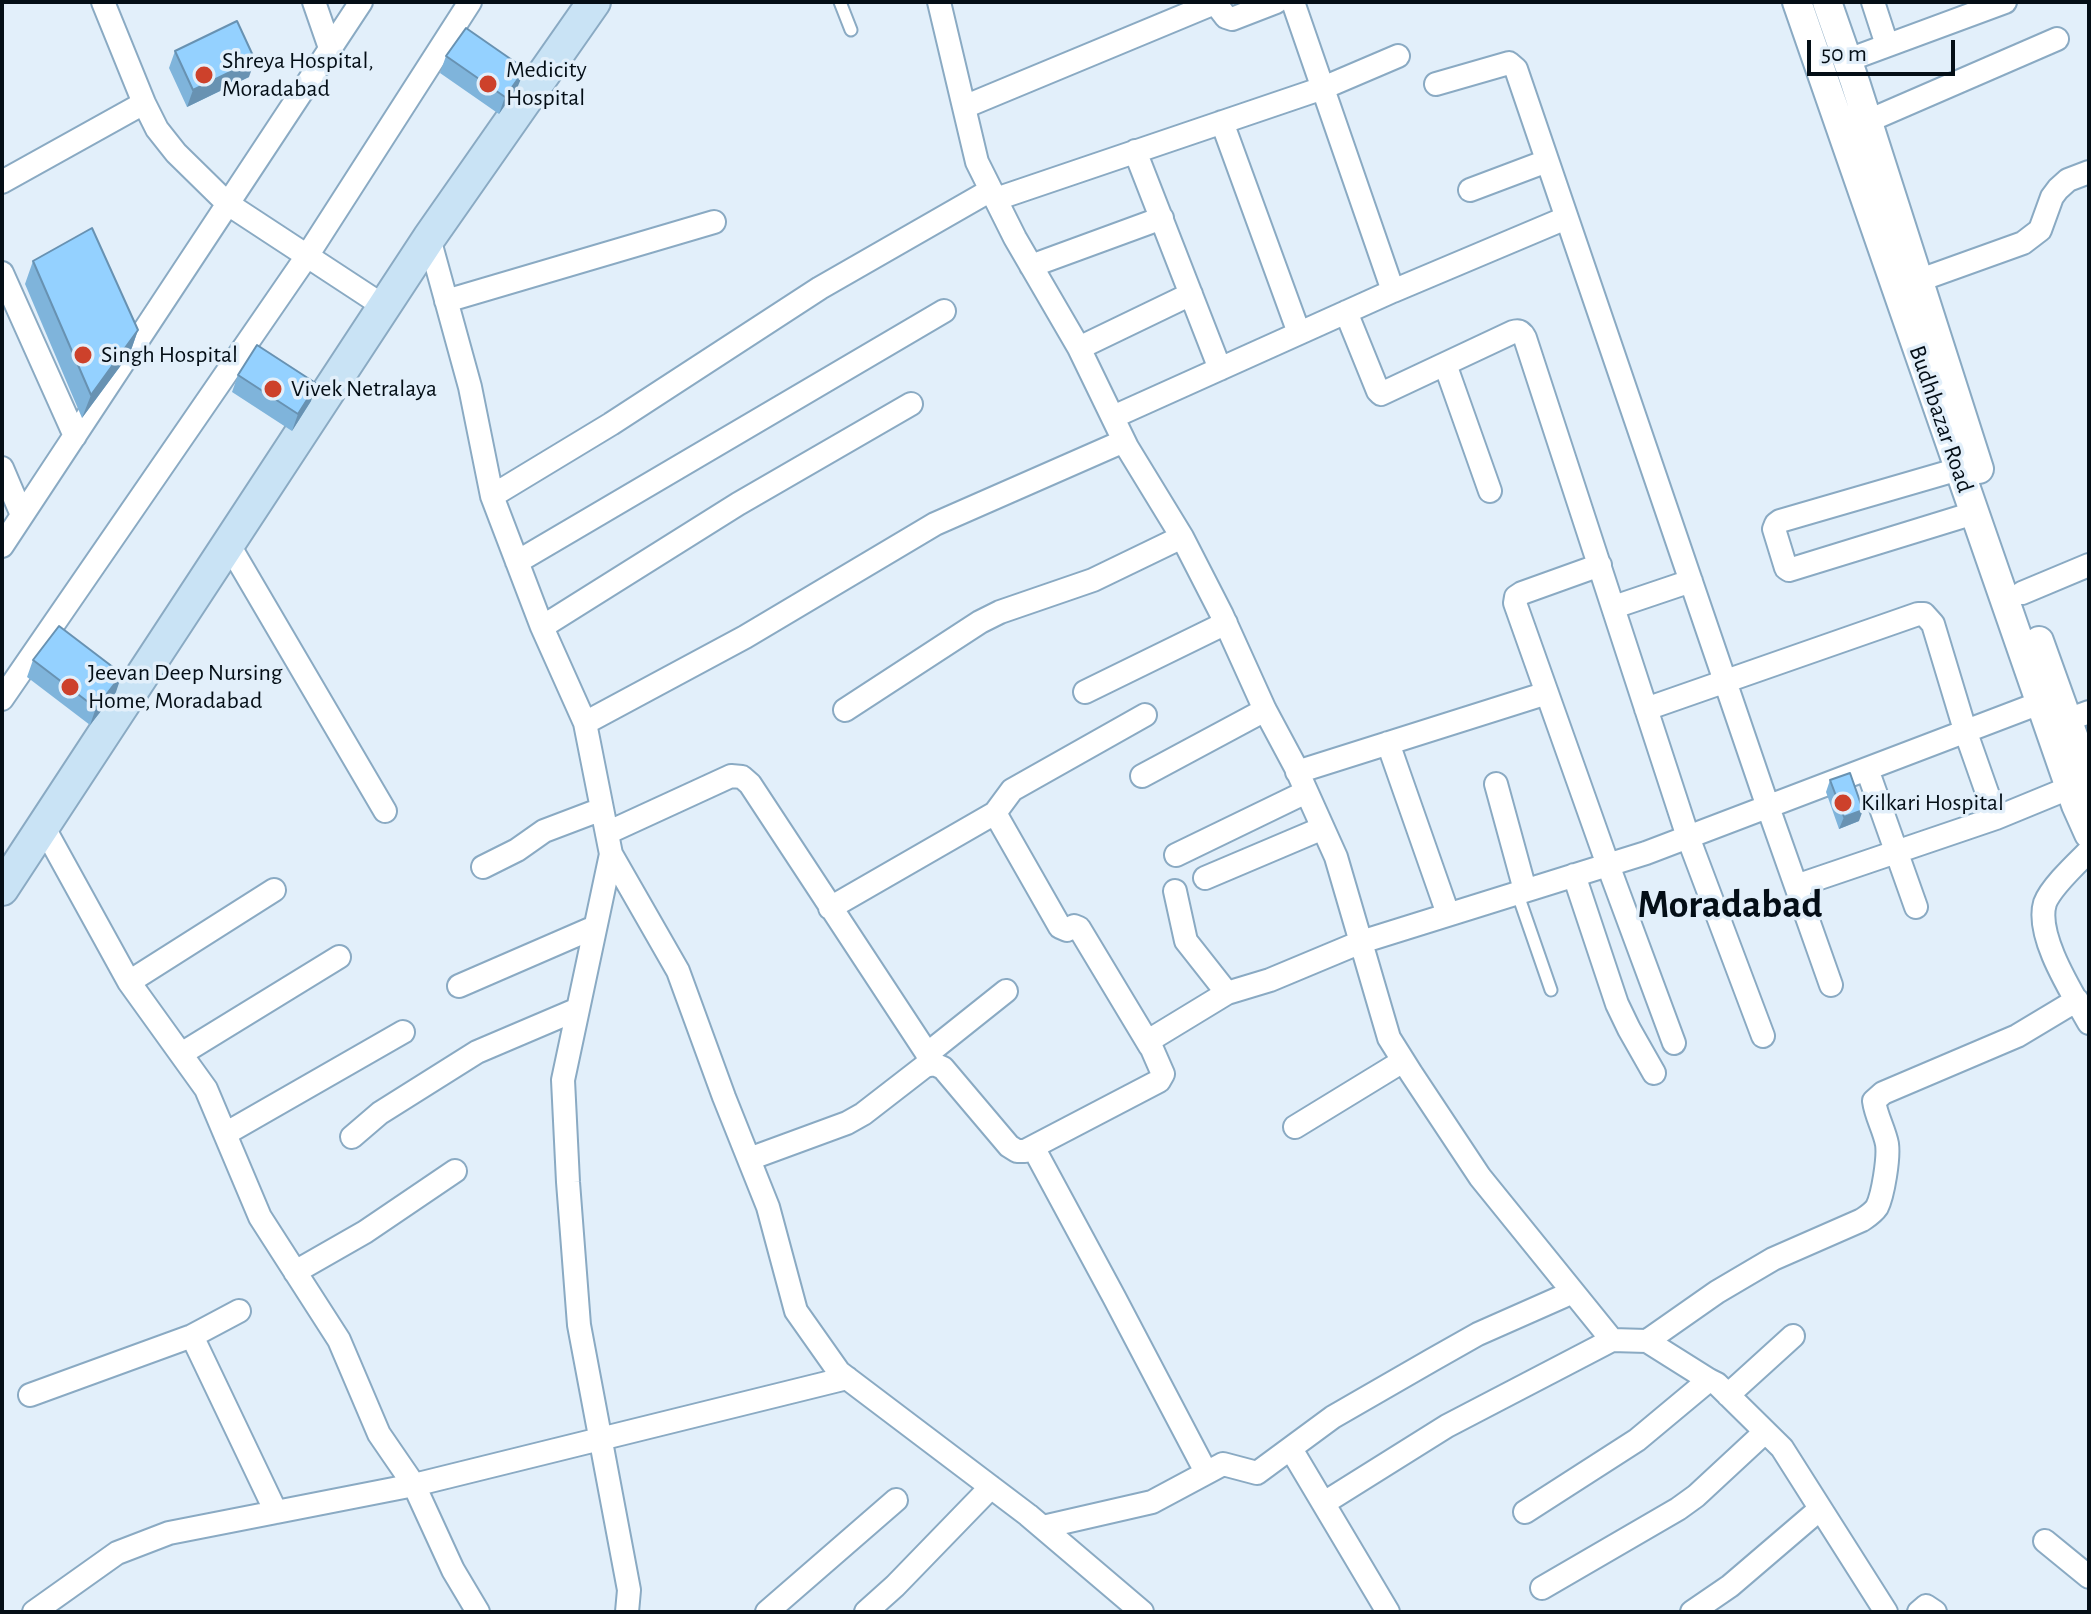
<!DOCTYPE html>
<html>
<head>
<meta charset="utf-8">
<style>
	body { margin:0 }
	#map { position:relative; width:2091px; height:1614px; overflow:hidden; background:#e2effa; font-family:"Alegreya Sans",sans-serif }
	canvas { display:block }
	.frame { position:absolute; inset:0; border:4px solid #040e16; pointer-events:none }
	.scale { position:absolute; left:1807px; top:40px; width:148px; height:36px; box-sizing:border-box; border:4px solid #040e16; border-top:0; padding-left:10px; font-size:24px; line-height:28px; white-space:nowrap; color:#040e16; -webkit-text-stroke:6px #e2effa; paint-order:stroke }
</style>
</head>
<body>
<div id="map">
<canvas width="2091" height="1614"></canvas>
<div class="frame"></div>
<div class="scale">50 m</div>
</div>
<script>
const ctx = document.querySelector('canvas').getContext('2d');
ctx.lineJoin = 'round';
function trace(path, color, width, dash) { ctx.strokeStyle = color; ctx.lineWidth = width; ctx.lineCap = dash ? 'butt' : 'round'; ctx.setLineDash(dash || []); ctx.stroke(path); }
function paint(path, color) { ctx.fillStyle = color; ctx.fill(path, 'evenodd'); }
function label(font, color, halo, rows, align = 'center') {
  ctx.font = font + ' "Alegreya Sans",sans-serif'; ctx.lineWidth = 7; ctx.setLineDash([]); ctx.textBaseline = 'middle'; ctx.strokeStyle = halo; ctx.fillStyle = color; for (const [text, x, y, turn = 0] of rows) {
    ctx.save(); ctx.translate(x, y); ctx.rotate((+turn || 0) * Math.PI / 180); ctx.textAlign = isNaN(turn) ? turn : align; if (halo) ctx.strokeText(text, 0, 0); ctx.fillText(text, 0, 0); ctx.restore();
  }
}
const service = new Path2D(`
	M840 2 851 30
	M1517 892 1551 990`);
const minor = new Path2D(`
	M103 2 144 103 157 129 176 153 228 204 385 307
	M314 2 330 48
	M939 2 977 162 1015 238 1079 348 1127 447 1182 537 1222 615 1265 710 1295 766 1336 857 1389 1038 1411 1073 1480 1177 1612 1340 1647 1341 1709 1380 1717 1384 1782 1448 1886 1612
	M1293 2 1393 291
	M1873 2 1887 45
	M1848 60 2005 2
	M1436 84 1509 63 1516 69 1768 807 1831 985
	M964 107 1212 4H1216L1226 17 1232 19 1276 2
	M1868 121 2057 39
	M1222 122 1299 333
	M1135 151 1220 369
	M2 182 144 103
	M1470 190 1547 161
	M996 199 1323 88 1398 56
	M429 238 470 387 492 496 542 627 585 723 611 854 678 971 724 1097 768 1207 796 1311 839 1372 1028 1515 1142 1612
	M1031 266 1162 218
	M2 273 75 436
	M1906 285 2023 243 2040 230 2052 197 2058 189 2068 180 2089 172
	M446 301 714 222
	M1346 312 1378 391 1381 394 1513 332C1519 330 1522 332 1525 338L1688 837 1763 1036
	M1079 348 1191 294
	M1445 364 1490 491
	M1113 417 1393 291 1566 218
	M2 468 22 515
	M1959 469 1780 521 1776 524 1774 529 1786 568 1789 570 1974 513
	M492 496 611 424 820 288 991 190
	M229 545 385 811
	M2 546 361 2
	M517 562 944 311
	M1600 565 1522 593 1516 597 1515 603 1608 865 1674 1043
	M2022 593 2089 565
	M1614 607 1691 581
	M542 627 738 504 911 404
	M1085 692 1226 623
	M2 699 307 256 470 2
	M1646 709 1918 614H1924L1933 624 1965 730 1996 818
	M845 710 980 622 1000 612 1093 580 1182 537
	M2067 720 2089 712
	M585 723 745 637 935 524 1124 441
	M1388 743 1448 914
	M1867 769 1916 907
	M1297 772 1547 693
	M1142 776 1265 710
	M1496 784 1525 890
	M995 813 1060 927 1067 930 1074 926 1079 928 1150 1046
	M43 826 129 982 206 1089 260 1217 339 1340 379 1434 414 1485 453 1570 478 1612
	M607 833 731 776 742 777 750 784 934 1064
	M2089 851C2077 863 2051 887 2045 903 2035 936 2073 994 2089 1023
	M611 854 563 1080 568 1182 579 1325 629 1590 627 1612
	M1176 855 1306 792
	M483 867 517 850 544 831 602 809
	M1574 875 1617 1004 1629 1029 1654 1073
	M1205 878 1323 828
	M1796 886 1996 818 2069 788
	M1175 891 1186 941 1227 993
	M830 908 995 813 1012 790 1145 715
	M129 982 274 890
	M459 986 595 927
	M181 1054 339 957
	M927 1054 1006 991
	M1295 1127 1403 1061
	M225 1134 403 1032
	M352 1137 380 1113 477 1052 578 1009
	M1033 1147 1114 1297 1206 1472
	M749 1159 847 1123 863 1114 925 1066 934 1064 943 1068 1009 1146 1017 1151H1025L1159 1081 1163 1074 1149 1042 1153 1038 1227 993 1270 980 1361 942 1646 853 2053 698
	M295 1272 365 1232 455 1171
	M192 1336 276 1512
	M1647 1341 1717 1292 1773 1259 1862 1220C1868 1216 1873 1213 1877 1207 1883 1195 1889 1158 1887 1144 1884 1129 1876 1116 1874 1101L1883 1093 2017 1036 2077 1000
	M30 1395 192 1336 239 1311
	M1728 1395 1793 1336
	M1291 1449 1388 1612
	M1324 1503 1447 1426 1612 1340
	M1525 1512 1637 1440 1709 1380
	M1043 1527 1152 1502 1223 1464 1257 1473 1333 1417 1432 1360 1478 1334 1573 1292
	M2045 1541 2089 1577
	M1542 1588 1678 1509 1696 1496 1765 1432
	M34 1612 117 1553 169 1533 414 1485 847 1378
	M767 1612 896 1500
	M866 1612 895 1586 991 1487
	M1692 1612 1730 1586 1820 1509
	M1919 1612 1926 1606 1935 1612`);
const tertiary = new Path2D(`
	M1797 2 2076 805 2089 834
	M1827 2 1855 82 1979 469
	M2039 641 2089 780`);
const secondary = new Path2D(`
	M2 889 429 238 594 2`);
const wall = new Path2D(`
	M175 51 249 77 187 107 169 68Z
	M446 56 518 86 499 114 440 73Z
	M33 261 138 330 130 353 82 418 25 284Z
	M238 375 311 401 292 431 232 392Z
	M33 660 116 692 90 725 27 677Z
	M1830 780 1859 821 1839 829 1826 792Z`);
const shadedWall = new Path2D(`
	M255 60 249 77 187 107 193 90Z
	M525 69 518 86 499 114 505 97Z
	M138 330 130 353 82 418 91 395Z
	M317 384 311 401 292 431 298 414Z
	M122 674 116 692 90 725 96 708Z
	M1863 810 1859 821 1839 829 1844 817Z`);
const building = new Path2D(`
	M237 21 255 60 193 90 175 51Z
	M466 28 525 69 505 97 446 56Z
	M92 228 138 330 91 395 33 261Z
	M257 345 317 384 298 414 238 375Z
	M59 626 122 674 96 708 33 660Z
	M1850 773 1863 810 1844 817 1830 780Z`);
const markers = [
	[204,75,10,"#cd412b"],
	[488,84,10,"#cd412b"],
	[83,355,10,"#cd412b"],
	[273,389,10,"#cd412b"],
	[70,687,10,"#cd412b"],
	[1843,803,10,"#cd412b"]
];
const poiNames = [
	["Shreya Hospital,",222,61],
	["Moradabad",222,89],
	["Medicity",506,70],
	["Hospital",506,98],
	["Singh Hospital",101,355],
	["Vivek Netralaya",291,389],
	["Jeevan Deep Nursing",88,673],
	["Home, Moradabad",88,701],
	["Kilkari Hospital",1861,803]
];
const streetNames = [
	["Budhbazar Road",1941,419,71]
];
const townNames = [
	["Moradabad",1730,905]
];
trace(service, '#8aaac3', 15);
trace(minor, '#8aaac3', 26);
trace(tertiary, '#8aaac3', 32);
trace(secondary, '#8aaac3', 36);
trace(service, '#fff', 11);
trace(minor, '#fff', 22);
trace(tertiary, '#fff', 28);
trace(secondary, '#c9e3f5', 32);
paint(wall, '#7fb4db');
paint(shadedWall, '#6892b2');
paint(building, '#94d1ff');
trace(building, '#6892b2', 2);
for (const [x, y, r, color] of markers) { const dot = new Path2D(); dot.arc(x, y, r, 0, 2 * Math.PI); ctx.fillStyle = color; ctx.fill(dot); trace(dot, '#e2effa', 3); }
label('24px', '#040e16', '#e2effa', poiNames, 'left');
label('24px', '#040e16', '#e2effa', streetNames);
label('bold 40px', '#040e16', '#e2effa', townNames);
</script>
</body>
</html>
